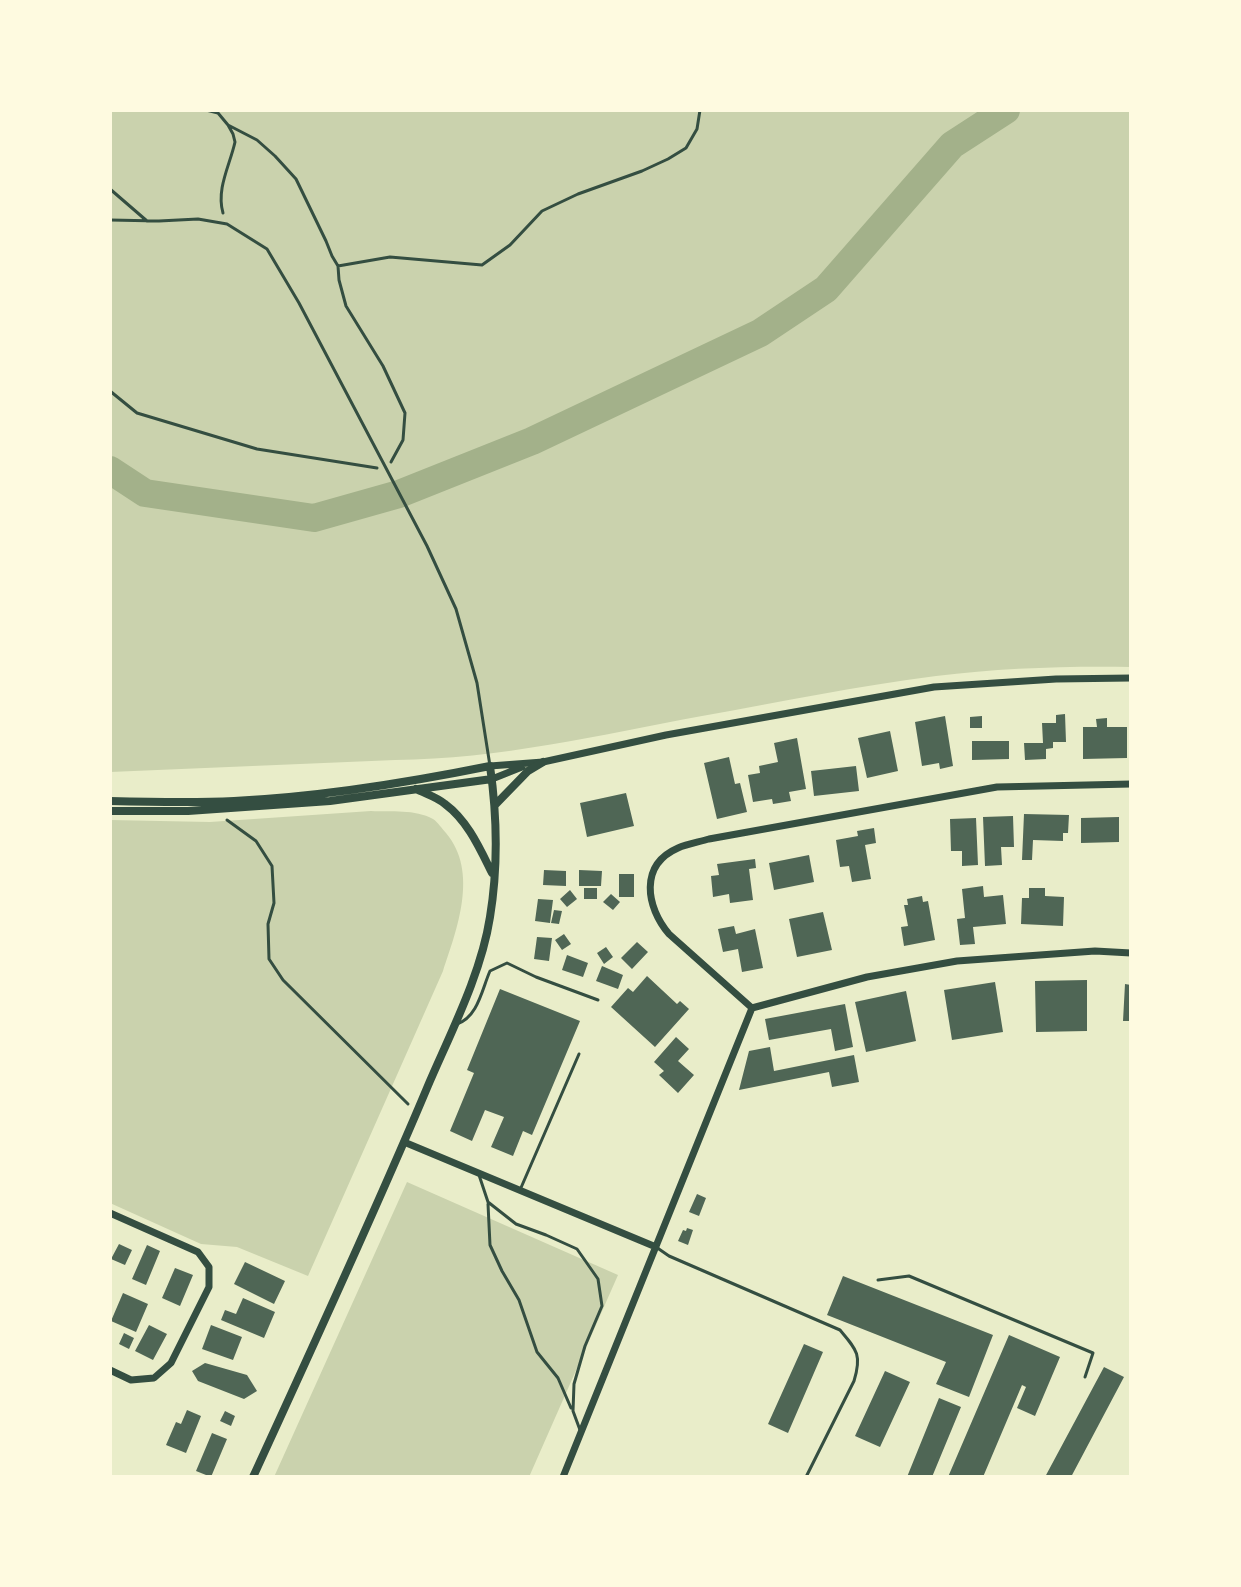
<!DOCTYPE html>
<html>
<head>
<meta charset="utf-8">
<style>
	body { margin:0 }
	#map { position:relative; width:1241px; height:1587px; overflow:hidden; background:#e9edc9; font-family:"Golos Text",sans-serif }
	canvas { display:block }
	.frame { position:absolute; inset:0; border:112px solid #fefae0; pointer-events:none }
</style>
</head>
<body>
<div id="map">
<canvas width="1241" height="1587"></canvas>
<div class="frame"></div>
</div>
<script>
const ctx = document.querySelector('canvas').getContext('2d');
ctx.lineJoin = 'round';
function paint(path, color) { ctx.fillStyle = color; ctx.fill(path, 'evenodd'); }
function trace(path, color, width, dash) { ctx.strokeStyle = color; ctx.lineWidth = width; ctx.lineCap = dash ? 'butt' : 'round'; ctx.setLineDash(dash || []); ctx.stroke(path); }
const green = new Path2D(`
	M110 110H1131V667C1066 666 1001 668 936 676 858 686 780 702 702 716 600 735 499 759 395 760L110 772Z
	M371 811C391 812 415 809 433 819 438 822 442 829 446 833 479 872 457 929 443 971L308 1276 237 1247 201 1244 110 1203V820L210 822Z
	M407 1182 618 1275 529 1477H274Z`);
const river = new Path2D(`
	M110 470 145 493 314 518 399 494 532 441 760 333 826 289 952 145 1006 110`);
const building = new Path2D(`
	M1065 714 1066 742H1053V748L1046 749V759L1025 760 1024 743H1043L1042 723H1056V715Z
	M945 716 953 766 940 769 939 763 922 766 915 722Z
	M982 716V728H970V717Z
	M1107 718V727H1127V758L1083 759V727H1097L1096 719Z
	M890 731 898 771 867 778 858 738Z
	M797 738 806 789 789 792 791 801 773 804 772 799 753 802 748 775 760 773 759 766 778 762 774 743Z
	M972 741H1009V759L972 760Z
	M729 757 735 784 740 783 747 812 717 819 704 763Z
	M856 766 859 791 814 796 811 771Z
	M626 793 634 826 587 837 580 803Z
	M1024 814 1069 815 1068 833H1063V841L1033 840 1032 860H1022Z
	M1013 816 1014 847H1001L1002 865 985 866 983 817Z
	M1119 817V842L1081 843V818Z
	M976 818 978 865 962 866V851H951L950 819Z
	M874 828 876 843 865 845 871 879 852 882 849 866 840 867 836 840 858 836 857 831Z
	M809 855 814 882 774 890 769 863Z
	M755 859 756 868 749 869 753 900 730 903 729 894 713 897 711 876 719 875 717 864Z
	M544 870 566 871V886L543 885Z
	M579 870 602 871 601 886H579Z
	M619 874H634V897H619Z
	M983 886 984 897 1003 895 1006 924 973 927 975 944 960 945 957 919 965 918 962 889Z
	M584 888H597V899H584Z
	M1029 888H1045V896L1064 897 1063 926 1021 924 1022 898H1029Z
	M570 890 577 899 567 907 560 899Z
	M611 894 620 902 613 910 603 902Z
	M922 896 923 902 928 901 935 940 904 946 901 927 908 926 904 905H908L907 899Z
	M538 899 553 900 550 923 535 921Z
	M554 910 562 911 559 924 551 923Z
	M823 912 832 950 797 957 789 919Z
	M734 926 736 934 755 929 763 968 742 972 738 949 723 952 718 929Z
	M564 934 571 944 562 950 555 940Z
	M537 937 552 938 549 961 534 959Z
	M637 942 648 952 632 969 621 958Z
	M606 947 613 957 604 964 597 953Z
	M567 955 588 963 583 977 562 970Z
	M602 966 623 975 618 989 596 981Z
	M647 976 677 1004 680 1001 689 1009 655 1047 611 1007 628 988 633 992Z
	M1087 980V1031L1036 1032 1035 981Z
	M995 982 1003 1032 952 1040 944 990Z
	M1125 984 1131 985V1021H1123Z
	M500 989 580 1021 532 1135 523 1131 513 1156 491 1147 504 1117 485 1110 472 1141 450 1131 474 1073 467 1070Z
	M906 991 916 1041 866 1052 855 1002Z
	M845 1004 853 1047 835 1051 831 1029 769 1040 765 1019Z
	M676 1037 689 1049 678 1061 694 1075 678 1093 659 1075 664 1071 654 1062Z
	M770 1047 774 1071 854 1055 859 1082 832 1087 829 1072 739 1090 749 1051Z
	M697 1194 706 1198 699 1216 689 1212Z
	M687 1228 693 1230 688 1245 678 1241 683 1230 686 1231Z
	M119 1244 132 1250 125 1265 111 1259Z
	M147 1245 160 1251 146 1285 132 1279Z
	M245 1262 285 1281 274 1304 234 1284Z
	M175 1268 193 1275 180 1306 162 1298Z
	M843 1276 993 1335 969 1397 936 1384 946 1362 827 1315Z
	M123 1293 148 1304 136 1332 111 1321Z
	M243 1298 275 1312 264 1338 221 1320 225 1310 236 1314Z
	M149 1325 167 1334 153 1360 135 1351Z
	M211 1325 242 1337 233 1360 202 1349Z
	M124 1333 134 1338 129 1349 119 1344Z
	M1009 1335 1060 1357 1035 1416 1017 1408 1026 1387 1022 1385 983 1477H948Z
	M804 1344 823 1352 788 1433 768 1424Z
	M205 1363 247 1375 257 1391 244 1399 198 1381 192 1371Z
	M1104 1367 1124 1377 1071 1477H1045Z
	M885 1371 910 1382 880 1447 855 1436Z
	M939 1398 961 1407 932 1477H907Z
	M187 1410 201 1416 186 1453 166 1445 176 1422 181 1424Z
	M225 1411 235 1416 231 1426 220 1421Z
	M212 1433 227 1439 211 1477 196 1471Z`);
const path = new Path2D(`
	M206 110 218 113 228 125 257 140 275 156 296 179 326 241 332 256 338 266
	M223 213C216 189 230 165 235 142L233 134 228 125
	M110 391 137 413 257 449 377 468
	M391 462 403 440 405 413 383 366 346 306 339 280 338 266 390 257 482 265 510 245 542 211 578 194 642 171 668 159 686 148 697 129 700 110
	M227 820 256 841 272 866 274 903 268 924 269 959 283 980 408 1104
	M878 1280 909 1276 1093 1353 1085 1377`);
const service = new Path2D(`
	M110 189 147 221
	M110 220 159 221 198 219 227 224 267 249 299 303 387 470 427 546 456 609 477 683 490 766
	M457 1024C478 1017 482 989 490 971L507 963 536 977 598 1000
	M479 1175 488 1202 516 1224 546 1235 577 1249 598 1279 602 1306 585 1346 574 1384 573 1411 580 1430
	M520 1190 579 1054
	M488 1204 490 1245 502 1271 519 1300 537 1352 558 1378 571 1408
	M656 1247 669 1256 840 1330C857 1350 862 1355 854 1381L806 1477`);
const minor = new Path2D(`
	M490 766 543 762 666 735 934 687 1056 679 1131 678
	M492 779 522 767
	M752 1008 669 934C646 907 639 865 678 848 687 844 699 842 709 839L997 787 1131 784
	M404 1142 656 1247
	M110 1213 198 1252 209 1267V1287L171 1363 154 1378 131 1380 110 1370
	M563 1477 752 1008 867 977 957 961 1095 951 1131 953`);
const tertiary = new Path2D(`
	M416 789C426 794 437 797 445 804 468 821 480 849 492 873
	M110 801C151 802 192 803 234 801 320 797 406 783 490 766 497 815 498 868 490 917 481 975 450 1034 427 1088 372 1219 312 1348 253 1477
	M495 805 528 771 543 762
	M110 811H188L330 801 492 779`);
paint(green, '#cad2ad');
trace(river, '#a3b18a', 28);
paint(building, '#4f6655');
trace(path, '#344e41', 3);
trace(service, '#344e41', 3);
trace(minor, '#344e41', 7);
trace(tertiary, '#344e41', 8);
</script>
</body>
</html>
